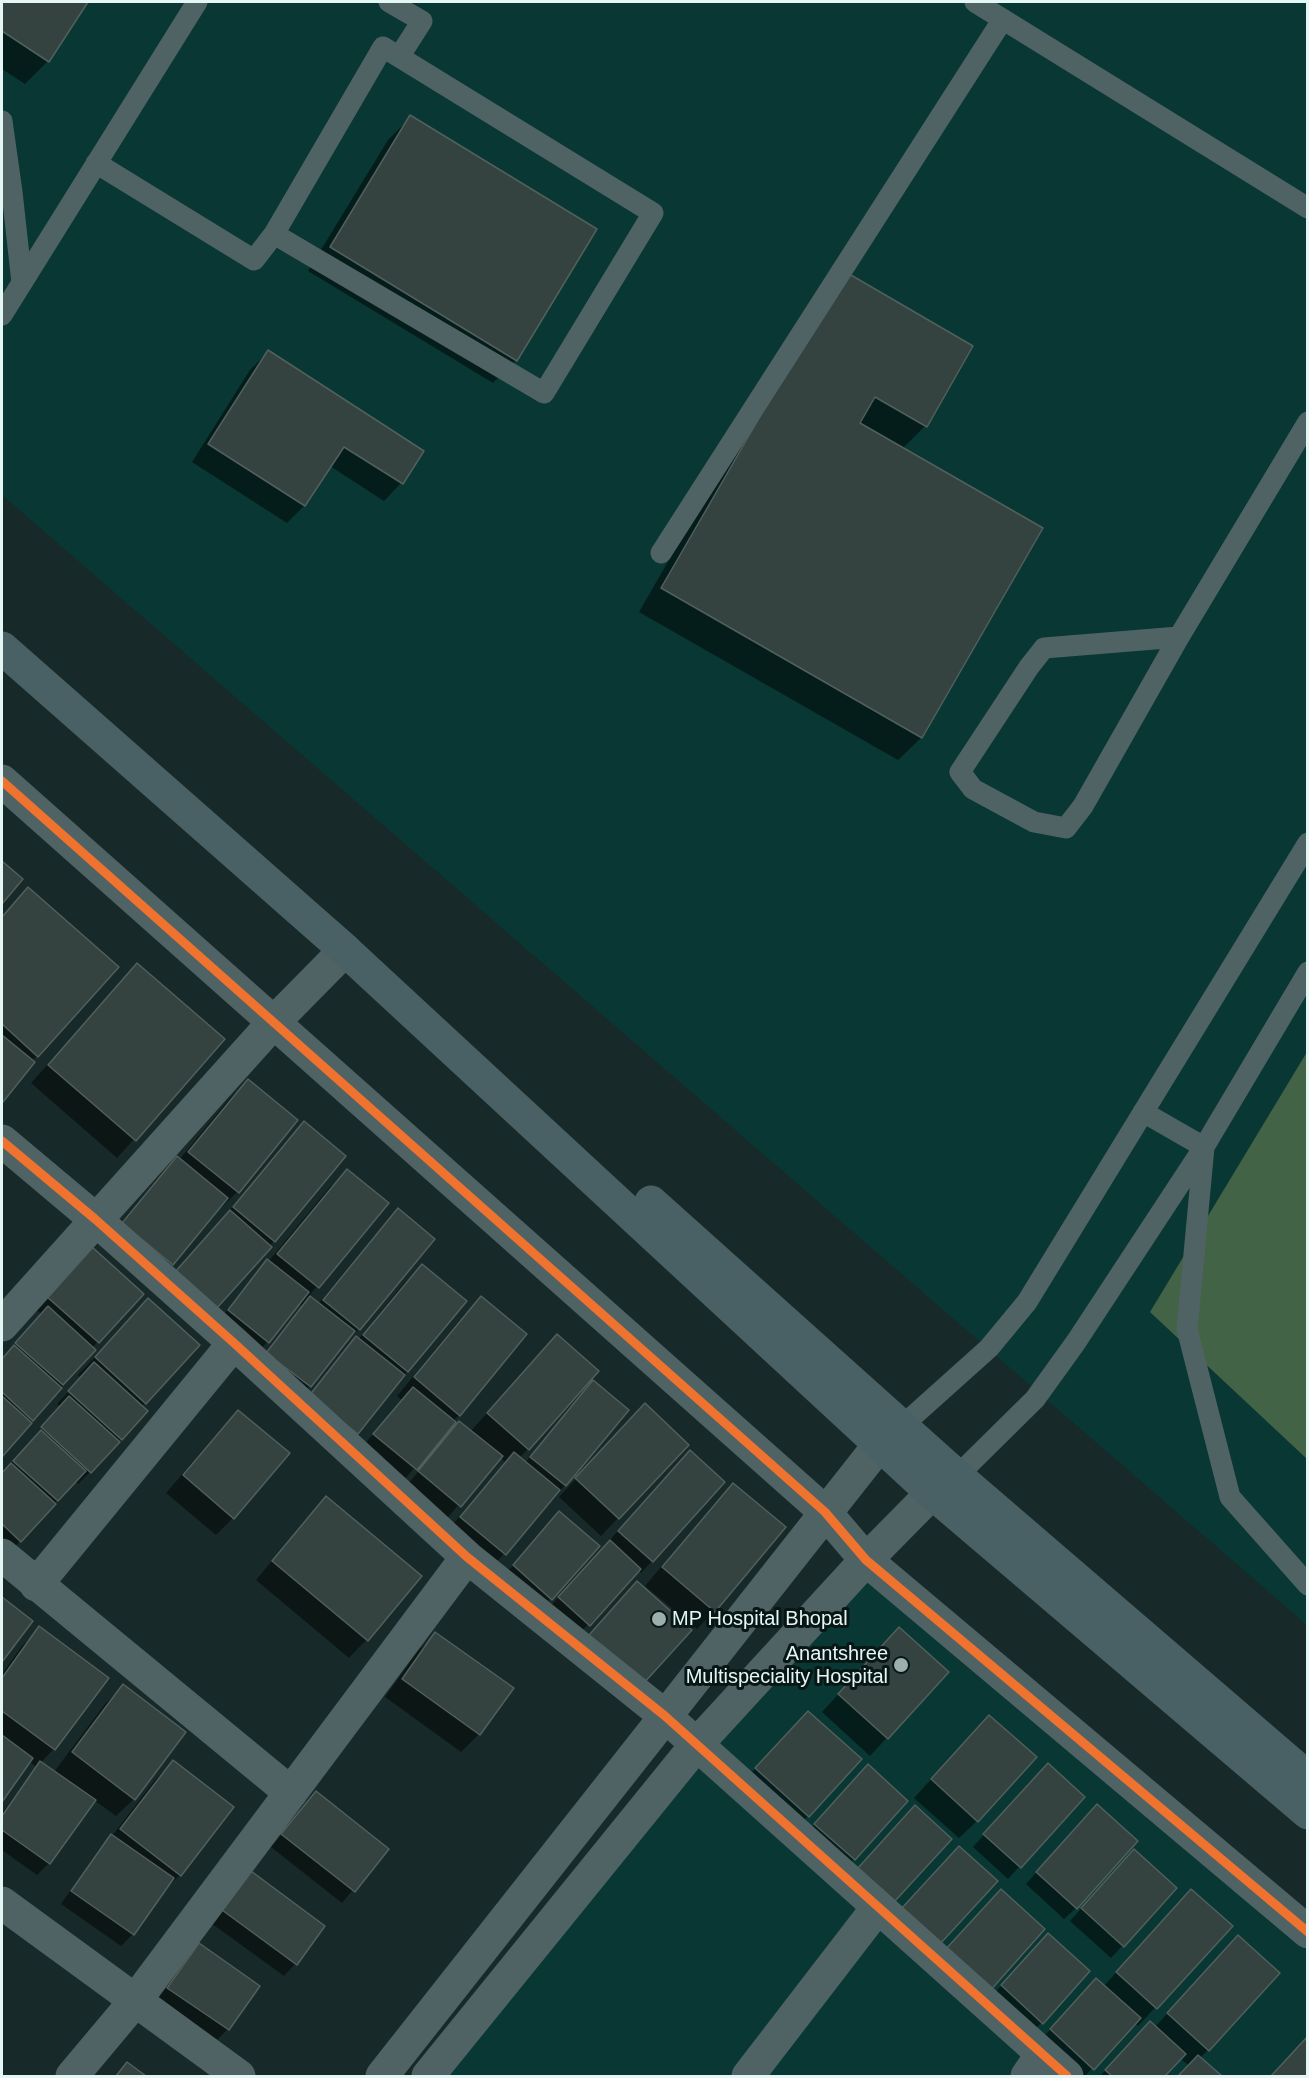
<!DOCTYPE html>
<html>
<head>
<meta charset="utf-8">
<style>
	body { margin:0 }
	#map { position:relative; width:1309px; height:2078px; overflow:hidden; background:#172a29; font-family:Helvetica,sans-serif }
	canvas { display:block }
	.frame { position:absolute; inset:0; border:3px solid #e4f7f4; pointer-events:none }
</style>
</head>
<body>
<div id="map">
<canvas width="1309" height="2078"></canvas>
<div class="frame"></div>
</div>
<script>
const ctx = document.querySelector('canvas').getContext('2d');
ctx.lineJoin = 'round';
function paint(path, color) { ctx.fillStyle = color; ctx.fill(path, 'evenodd'); }
function trace(path, color, width, dash) { ctx.strokeStyle = color; ctx.lineWidth = width; ctx.lineCap = dash ? 'butt' : 'round'; ctx.setLineDash(dash || []); ctx.stroke(path); }
function label(font, color, halo, rows, align = 'center') {
  ctx.font = font + ' Helvetica,sans-serif'; ctx.lineWidth = 6; ctx.setLineDash([]); ctx.textBaseline = 'middle'; ctx.strokeStyle = halo; ctx.fillStyle = color; for (const [text, x, y, turn = 0] of rows) {
    ctx.save(); ctx.translate(x, y); ctx.rotate((+turn || 0) * Math.PI / 180); ctx.textAlign = isNaN(turn) ? turn : align; if (halo) ctx.strokeText(text, 0, 0); ctx.fillText(text, 0, 0); ctx.restore();
  }
}
const built = new Path2D(`
	M2 2H1307V1625L2 495Z
	M866 1560 1307 1932V2076H430Z`);
const forest = new Path2D(`
	M1307 1052V1459L1150 1312Z`);
const shadow = new Path2D(`
	M2 2H86L48 61 25 84 2 69Z
	M411 117 516 360 493 383 308 271 388 140Z
	M821 296 925 426 902 449 1041 529 921 738 898 760 639 612Z
	M268 352 422 451 401 483 384 501 330 466 304 506 287 523 192 462 250 370Z
	M2 863 20 879 2 901Z
	M28 889 116 968 32 1061 33 1063 2 1101V917Z
	M137 965 223 1040 117 1158 31 1083Z
	M248 1081 237 1192 220 1209 218 1208 172 1264 154 1282 105 1242 159 1176 177 1158 179 1160 230 1098Z
	M304 1123 344 1156 274 1241 269 1246 216 1227 287 1140Z
	M347 1171 387 1203 308 1297 318 1304 381 1228 398 1210 359 1329 341 1346 310 1386 298 1398 255 1365 302 1306 299 1303 257 1354 217 1323 256 1273 268 1262 329 1188Z
	M80 1260 141 1294 92 1348 94 1350 2 1455V1360L42 1315 36 1309Z
	M422 1266 465 1302 346 1445 299 1408 345 1350 356 1338 358 1340 404 1283Z
	M481 1299 459 1415 404 1480 363 1446 402 1400 397 1396 463 1316Z
	M131 1318 198 1345 141 1407 146 1411 90 1472 78 1484 75 1481 9 1553 2 1546V1474L60 1407 57 1404 81 1378 78 1375Z
	M540 1354 528 1449 519 1458 525 1463 582 1394 627 1410 565 1485 493 1566 449 1529 505 1462 500 1457 448 1517 408 1484 448 1435 470 1432Z
	M239 1412 233 1518 216 1535 166 1493 221 1429Z
	M628 1423 618 1518 601 1536 559 1497Z
	M678 1464 652 1561 641 1573 638 1570 577 1636 547 1610Z
	M733 1485 784 1528 714 1611 697 1629 645 1586 715 1503Z
	M326 1498 420 1577 366 1640 349 1658 256 1580 309 1516Z
	M548 1525 597 1546 539 1611 502 1578Z
	M2 1599 31 1621 2 1659Z
	M40 1628 106 1678 54 1749 40 1763 54 1772 105 1704 123 1686 134 1799 116 1816 94 1800 49 1863 37 1875 2 1850V1813L36 1767 29 1761 2 1799V1674L22 1646Z
	M436 1634 512 1689 479 1734 461 1752 385 1697 418 1651Z
	M882 1647 947 1672 870 1756 822 1712Z
	M808 1713V1816L791 1833 739 1786Z
	M972 1734 977 1821 959 1838 914 1798Z
	M173 1762 180 1875 162 1892 133 1934 121 1946 61 1904 100 1848 112 1836 155 1780Z
	M1036 1777 1083 1797 1008 1879 973 1847Z
	M856 1778 854 1859 843 1871 804 1836Z
	M316 1793 387 1849 342 1903 271 1847Z
	M1086 1817 1076 1908 1064 1919 1026 1884Z
	M1122 1863 1175 1888 1111 1958 1070 1921Z
	M239 1885 323 1926 295 1964 284 1976 211 1923Z
	M1174 1908 1231 1926 1138 2026 1135 2023 1085 2076H1077L1039 2042 1085 1991 1104 1986Z
	M199 1945 258 1986 228 2029 216 2041 157 2000 187 1957Z
	M1036 1947 1042 2022 1030 2034 990 1998Z
	M1220 1955 1208 2050 1200 2058 1220 2076H1179L1189 2066 1180 2058 1163 2076H1100L1139 2035 1155 2027Z
	M1308 2036V2076H1271Z`);
const building = new Path2D(`
	M2 2H88L49 62 2 31Z
	M410 115 597 229 517 361 330 247Z
	M844 271 973 346 927 427 875 397 860 423 1043 528 922 738 661 588Z
	M268 350 424 451 403 484 344 447 305 506 208 444Z
	M2 861 23 879 2 904Z
	M28 887 119 967 38 1057 2 1024V917Z
	M137 963 225 1039 136 1141 48 1065Z
	M2 1035 35 1062 3 1102 2 1100Z
	M248 1079 298 1120 239 1193 188 1152Z
	M304 1121 346 1156 275 1242 233 1207Z
	M177 1156 228 1198 173 1265 122 1223Z
	M347 1169 389 1203 319 1288 277 1254Z
	M398 1208 435 1239 360 1330 323 1300Z
	M230 1210 272 1247 216 1309 175 1272Z
	M91 1246 144 1294 99 1343 46 1296Z
	M267 1259 309 1292 269 1343 228 1310Z
	M422 1264 467 1301 408 1372 363 1335Z
	M310 1296 355 1331 311 1387 266 1353Z
	M481 1296 527 1334 460 1416 414 1377Z
	M148 1298 200 1345 146 1404 95 1357Z
	M48 1306 96 1350 63 1385 15 1343Z
	M557 1334 599 1371 529 1450 487 1413Z
	M356 1336 405 1375 358 1434 309 1396Z
	M14 1345 62 1388 33 1421 2 1392V1359Z
	M94 1362 148 1411 122 1440 68 1391Z
	M593 1380 629 1410 566 1486 530 1457Z
	M413 1387 456 1422 417 1470 373 1434Z
	M2 1396 32 1423 2 1457Z
	M69 1396 120 1442 91 1473 41 1427Z
	M645 1403 689 1445 619 1519 575 1478Z
	M238 1410 290 1453 234 1519 183 1475Z
	M459 1421 503 1456 461 1507 418 1471Z
	M41 1430 86 1471 58 1501 13 1461Z
	M690 1450 725 1482 653 1562 618 1531Z
	M514 1452 560 1490 506 1555 460 1517Z
	M11 1463 56 1504 21 1542 2 1524V1473Z
	M733 1483 786 1527 715 1612 662 1567Z
	M326 1496 422 1576 368 1641 272 1561Z
	M559 1511 600 1546 552 1600 513 1565Z
	M610 1540 641 1569 590 1626 558 1597Z
	M637 1581 692 1630 643 1684 589 1635Z
	M2 1597 33 1621 2 1662Z
	M39 1626 109 1678 55 1750 2 1711V1678Z
	M899 1627 949 1672 888 1739 838 1694Z
	M435 1632 514 1688 480 1735 402 1679Z
	M123 1684 186 1732 135 1800 72 1752Z
	M808 1711 862 1759 809 1817 755 1768Z
	M989 1715 1037 1757 978 1822 931 1779Z
	M2 1735 33 1758 2 1802Z
	M173 1760 234 1807 181 1876 120 1829Z
	M40 1761 96 1800 50 1864 2 1830V1816Z
	M1048 1763 1085 1797 1021 1868 983 1834Z
	M868 1764 908 1801 855 1860 814 1824Z
	M316 1791 389 1849 355 1892 281 1834Z
	M1097 1804 1138 1841 1077 1909 1036 1872Z
	M915 1805 952 1839 895 1901 858 1868Z
	M111 1834 174 1878 134 1935 71 1891Z
	M959 1846 998 1881 940 1944 901 1909Z
	M1134 1849 1177 1888 1124 1947 1081 1908Z
	M251 1871 325 1926 297 1965 222 1910Z
	M1001 1889 1045 1929 989 1992 944 1951Z
	M1191 1889 1233 1926 1157 2009 1116 1972Z
	M1048 1933 1090 1971 1043 2024 1001 1985Z
	M1238 1935 1280 1973 1209 2051 1167 2013Z
	M199 1943 260 1986 229 2030 167 1988Z
	M1096 1978 1141 2018 1094 2070 1050 2029Z
	M1150 2021 1186 2054 1165 2076H1112L1105 2070Z
	M1308 2036V2076H1271Z
	M1198 2055 1222 2076H1178Z
	M127 2062 146 2076H116Z`);
const service = new Path2D(`
	M389 2 422 21 399 57
	M975 2 1308 208
	M383 47 653 213 544 393 274 234Z
	M2 121 12 192 22 283
	M96 163 254 260 274 234
	M2 315 197 2
	M661 553 1003 19
	M1179 637 1044 648 1029 667 960 772 973 789 1034 822 1066 828 1083 806 1179 637 1308 422
	M1143 1112 1204 1147 1187 1329 1230 1497 1308 1585
	M902 1426 989 1348 1027 1302 1308 843
	M957 1476 1035 1399 1076 1342 1204 1147 1308 972`);
const minor = new Path2D(`
	M2 781 825 1512 866 1560 1308 1932
	M2 1141 95 1219 234 1343 467 1557 665 1716 1067 2076
	M2 1325 273 1023 345 950
	M2 1555 291 1793
	M36 1585 234 1343
	M2 1903 239 2076
	M72 2076 135 2001 467 1557
	M748 2076 878 1907
	M1027 2076 1042 2054`);
const tertiary = new Path2D(`
	M382 2076 880 1444 901 1427
	M428 2076 697 1744 866 1560 932 1493 956 1477`);
const primary = new Path2D(`
	M2 648 345 950 932 1493 1308 1813
	M651 1202 957 1476 1308 1778`);
const cycleway = new Path2D(`
	M2 781 825 1512 866 1560 1308 1932
	M2 1141 95 1219 234 1343 467 1557 665 1716 1067 2076`);
const markers = [
	[659,1619,8,"#9cafad"],
	[901,1665,8,"#9cafad"]
];
const poiNames = [
	["MP Hospital Bhopal",672,1619],
	["Anantshree",888,1654,"right"],
	["Multispeciality Hospital",888,1677,"right"]
];
paint(built, '#093733');
paint(forest, '#436346');
paint(shadow, '#0007');
paint(building, '#344240');
trace(building, '#51605d', 1.5);
trace(service, '#506364', 21);
trace(minor, '#506364', 33);
trace(tertiary, '#506364', 33);
trace(primary, '#496164', 33);
trace(cycleway, '#ef722f', 9);
for (const [x, y, r, color] of markers) { const dot = new Path2D(); dot.arc(x, y, r, 0, 2 * Math.PI); ctx.fillStyle = color; ctx.fill(dot); trace(dot, '#081715', 2); }
label('20px', '#e4f7f4', '#081715', poiNames, 'left');
</script>
</body>
</html>
